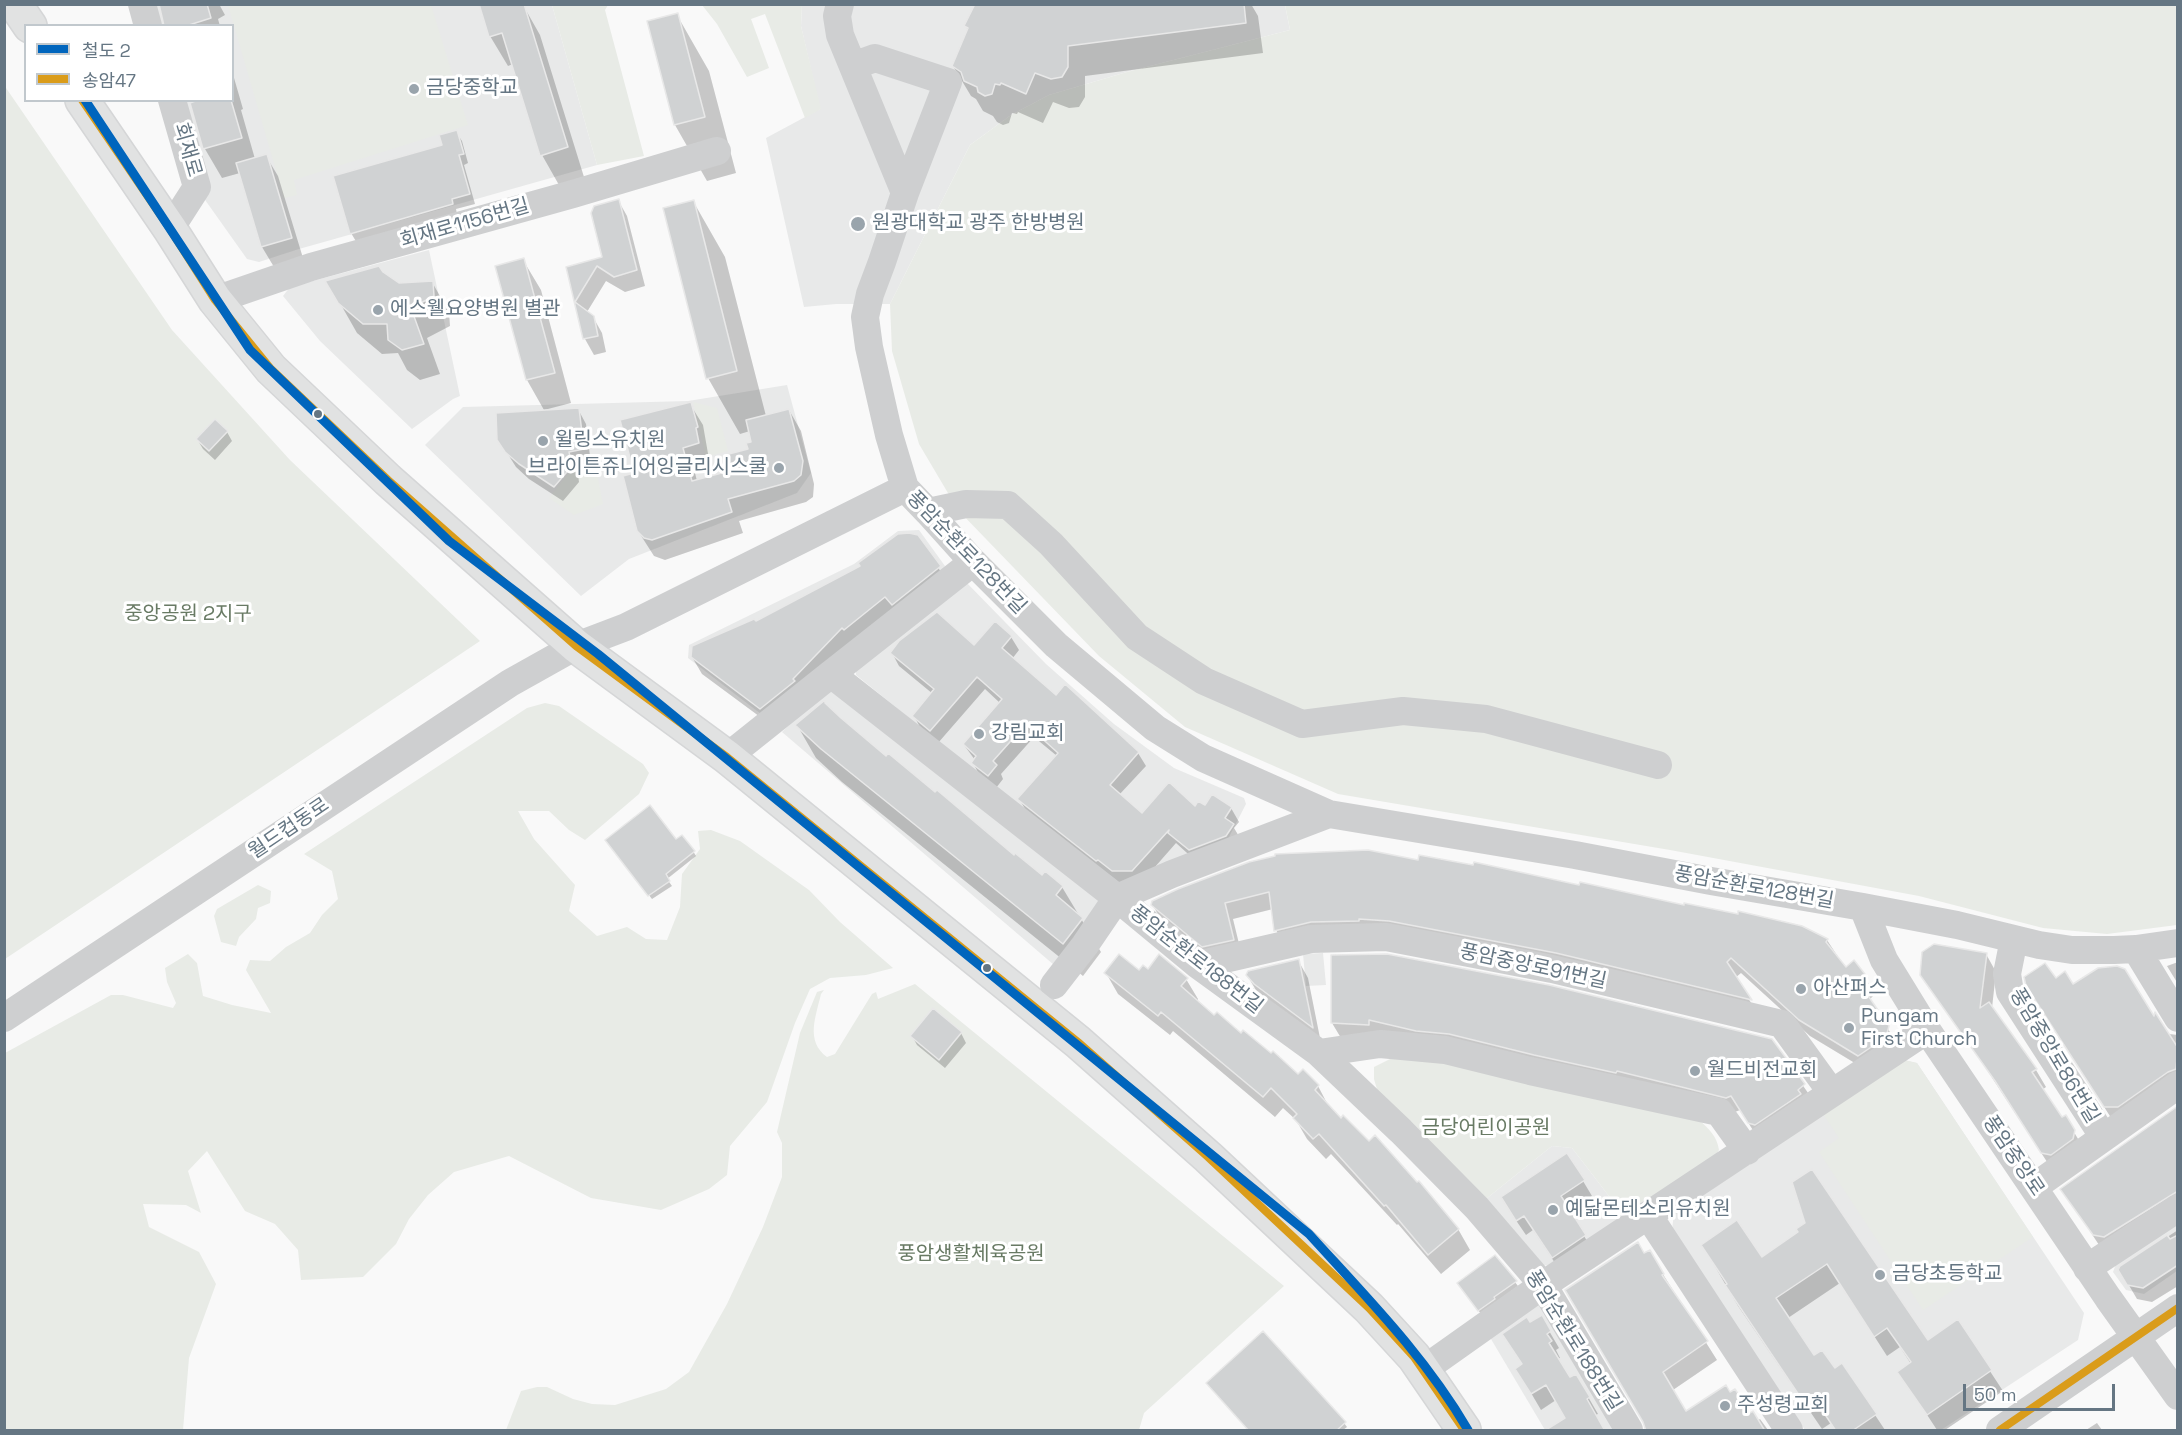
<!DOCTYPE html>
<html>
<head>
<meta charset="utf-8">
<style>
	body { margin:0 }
	#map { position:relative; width:2182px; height:1435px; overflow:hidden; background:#f9f9f9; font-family:"Space Grotesk","Noto Sans KR",sans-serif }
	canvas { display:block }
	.frame { position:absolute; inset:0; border:6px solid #657683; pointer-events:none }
	.legend { position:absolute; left:24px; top:24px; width:210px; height:78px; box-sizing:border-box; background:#fff; border:2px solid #c1c8cd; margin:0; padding:8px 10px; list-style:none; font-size:18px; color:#657683 }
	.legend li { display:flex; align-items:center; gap:12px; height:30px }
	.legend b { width:30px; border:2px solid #c1c8cd }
	.scale { position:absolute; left:1963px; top:1384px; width:152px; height:27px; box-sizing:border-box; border:3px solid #657683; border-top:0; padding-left:8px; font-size:18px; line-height:21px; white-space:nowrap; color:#657683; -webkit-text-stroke:4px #fff; paint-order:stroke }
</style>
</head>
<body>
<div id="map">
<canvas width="2182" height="1435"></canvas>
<div class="frame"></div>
<ul class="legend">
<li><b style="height:8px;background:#0065bd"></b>철도 2</li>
<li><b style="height:8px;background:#da9c1a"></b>송암47</li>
</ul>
<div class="scale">50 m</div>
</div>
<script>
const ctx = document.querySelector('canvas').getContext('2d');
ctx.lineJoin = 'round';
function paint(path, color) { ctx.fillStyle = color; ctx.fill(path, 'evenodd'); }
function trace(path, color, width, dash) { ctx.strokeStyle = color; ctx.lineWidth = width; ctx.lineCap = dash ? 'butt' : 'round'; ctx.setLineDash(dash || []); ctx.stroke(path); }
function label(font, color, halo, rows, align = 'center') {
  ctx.font = font + ' "Space Grotesk","Noto Sans KR",sans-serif'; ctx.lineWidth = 6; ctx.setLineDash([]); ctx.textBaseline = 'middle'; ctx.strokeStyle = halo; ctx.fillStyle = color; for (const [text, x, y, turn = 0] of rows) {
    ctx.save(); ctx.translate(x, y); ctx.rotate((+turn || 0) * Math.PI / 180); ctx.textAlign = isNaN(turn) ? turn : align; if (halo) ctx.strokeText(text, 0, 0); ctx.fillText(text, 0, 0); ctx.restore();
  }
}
const built = new Path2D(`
	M151 5H552L597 165 299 249 259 262 247 259 203 197 181 101 232 100V26L157 25Z
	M802 5H1285L1290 30 1127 72 1049 95 1011 115 970 145 890 304H836L804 307 766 138 820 109 801 26Z
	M429 250 460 396 453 399 412 429 320 341 283 296 290 287Z
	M787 385 811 473 797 493 629 559 581 596 425 445 463 407 688 401Z
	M919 530 945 566 942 576 761 714 688 658 689 645 854 564 898 531Z
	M964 580 1046 664 1114 724 1174 768 1244 798 1246 804 1226 843 1116 885 856 675V669Z
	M829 684 1103 903 1054 965 782 732Z
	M1323 953 1326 985 1306 986 1303 954Z
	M1904 1060 1917 1063 2084 1313 2078 1340 1941 1430H1805L1672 1230 1674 1213Z
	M1552 1146 1572 1148 1625 1217 1550 1266 1536 1264 1481 1203Z
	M2177 1220V1271L2144 1294 2126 1290 2113 1272 2117 1261Z
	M1538 1301 1617 1430H1545L1488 1334Z`);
const green = new Path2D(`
	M228 5H431L468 125 294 180 297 195 284 198Z
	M552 5H608L605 10 644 156 597 165Z
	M702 5H802L801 26 821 109 805 118 765 14 751 19 769 68 747 77 717 24Z
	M1285 5H2177V925L2107 934 2043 928 1919 896 1670 850 1338 794 1185 727 1099 656 958 510 919 444 892 351 890 304 970 145 1011 115 1049 95 1127 72 1290 30Z
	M4 85 172 330 290 460 480 641 5 959Z
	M693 402 717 408 728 451 706 457Z
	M593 453 603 504 574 515 549 498 580 459Z
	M545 703 559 706 643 764 649 773 639 794 585 840 569 830 549 811H518L534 839 575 885 569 911 597 936 627 927 646 939 667 940 680 907 682 874 700 849 698 831 711 830 740 841 809 890 840 922 893 968 866 975 830 978 810 989 795 1023 767 1102 730 1146 727 1175 709 1189 661 1210 591 1198 509 1156 454 1172 428 1195 409 1219 396 1244 363 1277 301 1280 298 1250 275 1224 245 1211 207 1151 188 1171 201 1213 186 1205 143 1204 149 1227 199 1252 216 1284 189 1358 183 1430H5V1053L111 995H123L173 1008 176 1003 167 982 165 968 188 954 197 963 203 996 232 1005 271 1013 246 970 250 960 270 961 286 947 310 933 322 915 338 899 332 871 304 854 527 708Z
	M258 885 271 891 270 903 258 908 256 919 239 937 236 946 221 942 214 916 217 909Z
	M915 984 1284 1286 1144 1413 1139 1430H506L521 1391 537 1387H547L573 1399 592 1404 615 1405 666 1389 689 1372 727 1304 763 1227 782 1177V1143L777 1132 800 1033 817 992 824 990 821 994C816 1016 805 1041 827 1057L835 1054 872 994 876 992 878 999Z
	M1394 1057 1445 1061 1699 1120C1709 1129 1717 1136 1719 1150L1716 1155 1625 1217 1572 1148 1552 1146 1481 1203 1379 1096 1374 1079V1067Z
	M1904 1060 1917 1063 2033 1237 1923 1310 1819 1152 1839 1138 1823 1114Z`);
const shadow = new Path2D(`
	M160 4H219L225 15 218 19 220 26H165Z
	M977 4H1251L1258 16 1263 53 1085 76V97L1079 107 1069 108 1053 102 1043 123 1018 112 1017 114 1012 113 1009 123 1003 125 997 122 993 116 983 111 976 99 971 96 953 66 968 31 966 26Z
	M523 5 540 35 584 177 559 185 542 155 513 64 508 66 490 36Z
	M677 15 709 71 736 173 707 181 675 125 648 22Z
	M232 71 243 109 241 110 255 159 266 156 278 176 303 258 274 267 262 247 240 173 222 178 205 149 191 100H232Z
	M456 132 462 141 468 163 464 165 475 204 456 209 457 214 357 243 351 233 444 146Z
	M618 200 627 216 645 286 625 292 606 281 587 312 593 317 602 333 606 352 594 355 585 339 568 269 604 258Z
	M693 201 725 257 766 416 789 410 801 431 814 484 813 497 806 502 739 521 743 533 665 560 654 556 638 531 635 474 690 404 703 425 710 465 694 469 697 481 731 472 750 451 752 443 750 431 740 434 708 378Z
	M523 260 541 290 571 403 544 410 527 380 497 267Z
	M382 273 399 284 432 282 449 312 450 326 427 338 440 374 420 380 407 370 398 353 382 354 357 333 328 282Z
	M578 409 586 424 591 464 577 467 579 482 563 501 529 479 516 467 499 440Z
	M227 432 232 441 215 460 203 449 197 439Z
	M917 536 949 584 771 725 702 674 692 657Z
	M995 623 1011 637 1019 650 1012 659 1056 697 1138 753 1146 766 1119 795 1142 815 1205 807 1231 808 1239 822 1234 828 1240 838 1197 862 1176 843 1140 884H1121L1027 812 1019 799 1057 756 1034 737 1001 774 1003 779 996 788 980 776 973 763 975 760 964 745 1000 703 985 689 938 743 921 729 914 716 933 694 899 666 892 653 975 647Z
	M827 708 886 758 1014 857 1042 877 1045 873 1062 887 1101 952 1083 976 842 782 816 758 797 725Z
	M676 842 693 851 696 856 667 879 672 886 652 899 609 844Z
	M1250 864 1827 940 1846 969 1866 979 1875 994 1869 1000 1897 1043 1868 1071 1810 1036 1741 973 1735 978 1759 1015 1399 936 1285 946 1276 930 1273 909 1233 919 1242 956 1213 963 1162 921 1152 904Z
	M1986 954 1996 972 1992 1008 2036 1070 2046 1087 2042 1090 2062 1119 2065 1117 2084 1149 2053 1171 1985 1067 1932 992Z
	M1333 956 1771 1040 1813 1100 1758 1138 1740 1110 1735 1112 1341 1038 1332 1023Z
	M1298 960 1308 978 1321 1043 1257 992 1247 975Z
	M2178 962V984L2167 966Z
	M1148 971 1186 979 1198 999 1197 1002 1214 1017 1298 1076 1303 1071 1318 1086 1329 1107 1458 1229 1470 1250 1441 1274 1398 1224 1397 1225 1331 1154 1326 1159 1307 1139 1296 1120 1283 1108 1275 1117 1173 1031 1170 1035 1118 994 1106 973Z
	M2056 980 2155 1020 2156 1016 2169 1034 2178 1035V1093L2117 1127 2039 1006Z
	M961 1033 966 1043 945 1068 917 1045 912 1036Z
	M2178 1107V1215L2105 1254 2062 1189Z
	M1583 1181 1592 1196 1569 1211 1593 1251 1561 1272 1533 1230 1526 1235 1511 1213Z
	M2178 1230V1286L2152 1302 2137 1299 2120 1270 2121 1267Z
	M1800 1233 1927 1342 1957 1321 2003 1391 1945 1430H1937L1899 1372 1911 1364 1900 1347 1887 1356 1840 1283 1788 1318 1814 1357 1835 1370 1875 1415 1885 1430H1836L1831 1423 1822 1429 1738 1306 1703 1246 1762 1259Z
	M1649 1252 1717 1360 1673 1390 1686 1413 1749 1415 1757 1421 1760 1419 1768 1430H1648L1644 1255Z
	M1495 1257 1518 1286 1481 1314 1462 1288Z
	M1541 1317 1559 1348 1556 1350 1560 1358 1557 1359 1569 1379 1576 1376 1598 1414 1595 1415 1567 1419 1556 1400 1541 1410 1517 1369 1523 1365 1530 1325Z
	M1344 1423 1347 1427 1343 1430H1250Z
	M2097 1423 2102 1430H2086Z`);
const building = new Path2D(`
	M159 4H207L211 18 186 26H164Z
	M479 4H524L568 147 540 156 502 33 489 37Z
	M975 4H1244L1246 23 1068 46V67L1062 77 1051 79 1035 73 1026 94 1001 83 1000 85 995 84 992 94 985 96 978 92 977 87 964 81 961 72 952 66 968 28 964 26Z
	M678 13 705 117 674 125 647 21Z
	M198 100H231L242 138 203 149 190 103Z
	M457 130 464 154 459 155 470 194 452 199 453 204 350 234 333 176 442 145 439 135Z
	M267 154 292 238 261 247 236 163Z
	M619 199 637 270 614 277 597 266 575 302 594 316 598 336 583 339 566 267 602 257 591 213 594 206Z
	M694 200 737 371 706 379 663 208Z
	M524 258 555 373 526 380 495 266Z
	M379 266 383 272 399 283 433 281 434 296 411 308 424 344 402 350 388 340 387 324H363L338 303 325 281Z
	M691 402 698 427 696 428 699 443 683 448 692 481 729 471 725 455 748 449 746 443 751 442 746 420 789 409 803 461 801 475 794 481 728 499 732 512 652 540 644 538 637 531 623 476 634 473 620 420Z
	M579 408 584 449 569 452 572 466 554 487 519 464 505 452 497 440 496 413Z
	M215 419 228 431 209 451 196 439Z
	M909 533 918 535 941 566 892 605 885 597 844 630 842 628 793 679 795 681 760 709 691 657 692 646 754 619 756 621 860 566 858 563 898 534Z
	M937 612 974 645 995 621 1012 636 1002 648 1056 695 1065 684 1139 752 1110 785 1142 813 1169 782 1195 806 1198 801 1205 805 1212 794 1232 807 1225 818 1234 824 1226 836 1189 850 1168 833 1169 830 1132 871H1112L1098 860 1096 861 1017 799 1058 753 1026 724 993 761 997 765 988 776 971 763 976 756 963 744 1002 699 977 677 930 731 912 716 934 689 890 653 899 641Z
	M825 700V703L841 718 886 756 888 753 935 792 937 790 1014 855 1015 853 1042 875 1045 871 1063 886 1056 895 1083 918 1063 944 821 749 795 725Z
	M650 805 676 839 682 835 695 851 666 874 670 881 648 896 605 840Z
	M1368 850 1418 860 1419 855 1473 865 1474 862 1579 885 1580 882 1684 905V903L1738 914V911L1802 926 1828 939 1826 942 1846 967 1854 960 1868 978 1860 984 1889 1026 1886 1037 1858 1056 1799 1020 1731 958 1727 962 1752 1000 1556 953 1389 921 1359 919V921L1311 922 1274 931 1269 892 1225 903 1234 940 1202 947 1151 905 1152 901 1178 889 1249 862 1275 856V854Z
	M1934 944 1987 953 1980 1008 1989 1002 2037 1069 2032 1072 2062 1117 2066 1115 2075 1130 2073 1139 2051 1155 2041 1153 1995 1081 1920 975 1922 952Z
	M1119 954 1139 970 1143 965 1148 969 1159 954 1188 978 1181 986 1214 1015 1217 1012 1241 1033 1243 1030 1271 1053 1273 1051 1298 1074 1303 1069 1319 1085 1315 1090 1341 1118 1343 1115 1369 1141 1375 1135 1417 1182 1419 1181 1459 1229 1428 1255 1386 1205 1384 1206 1319 1134 1313 1139 1293 1118 1297 1114 1271 1088 1263 1097 1161 1012 1158 1016 1104 973Z
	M1387 954 1549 985 1772 1039 1805 1084 1798 1090 1801 1094 1755 1125 1748 1123 1731 1096 1726 1098 1617 1071 1616 1073 1534 1055 1449 1034 1416 1031 1369 1020V1025L1331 1023V955Z
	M1299 959 1313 1028 1254 984 1246 975 1248 971Z
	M2045 963 2056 978 2065 971 2073 984 2098 968 2117 966 2125 969 2154 1016 2155 1012 2178 1048 2176 1069 2168 1072 2118 1107H2104L2026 986 2024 977Z
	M933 1008 962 1032 939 1060 910 1036Z
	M2178 1106V1191L2104 1237 2093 1235 2060 1189Z
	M1567 1153 1585 1180 1561 1196 1586 1235 1552 1258 1524 1216 1516 1221 1501 1197Z
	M1812 1169 1928 1340 1958 1319 1992 1370 1927 1415 1897 1372 1911 1362 1887 1328 1874 1337 1827 1264 1776 1298 1814 1355 1822 1350 1835 1368 1842 1363 1877 1414 1852 1431H1836L1818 1404 1809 1410 1725 1285 1727 1284 1701 1245 1737 1220 1762 1257 1798 1232 1796 1229 1805 1223 1792 1182Z
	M2167 1235 2170 1239 2178 1235V1265L2143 1288 2127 1285 2118 1270 2120 1266Z
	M1638 1242 1644 1253 1650 1250 1664 1274 1662 1275 1708 1341 1663 1372 1686 1411 1726 1385 1730 1392 1735 1389 1750 1413 1753 1411 1765 1431H1646L1643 1422 1565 1290Z
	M1495 1255 1517 1281 1494 1297 1495 1299 1478 1311 1457 1283Z
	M1542 1315 1551 1331 1547 1334 1552 1341 1549 1343 1570 1377 1576 1374 1590 1397 1587 1399 1605 1431H1544L1565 1418 1546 1385 1531 1394 1515 1369 1522 1364 1502 1334 1527 1317 1530 1322Z
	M1263 1331 1346 1422 1336 1431H1249L1206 1383Z`);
const minor = new Path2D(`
	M142 4 148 26
	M840 4 837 16 840 35 905 193
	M853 66 875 58 948 82 905 193 882 262 870 294 865 317 869 347 889 435 905 488 928 512 973 562 1056 645 1155 728 1203 758 1329 814 1575 855 1711 881 1863 907 1957 925 2039 945 2072 950H2114L2136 949 2178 943
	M170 229 197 187 172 100
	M215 300 311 267 573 194 717 151
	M928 512 966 504 1008 505 1051 544 1137 637 1204 681 1302 724 1403 711 1486 719 1658 765
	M973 562 831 674 1117 898 1198 965 1319 1053 1401 1131 1477 1208 1543 1285 1629 1430
	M727 757 831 674
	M1117 898 1172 874 1329 814
	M1863 907 1884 960 1927 1030 2108 1298 2178 1396
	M2014 939 2007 974 2010 992 2103 1136
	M2136 949 2178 1018
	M1198 965 1311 939 1386 937 1552 969 1782 1024 1832 1093
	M1054 985 1085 945 1117 898
	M4 1018 510 683 576 646 626 627 905 488
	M1319 1053 1380 1044 1445 1050 1530 1071 1719 1112 1747 1151
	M2034 1187 2178 1085
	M1648 1215 1789 1430
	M2087 1268 2178 1208
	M1423 1370 1543 1285 1927 1030
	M2000 1430 2178 1308`);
const major = new Path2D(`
	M15 4 30 26
	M82 100 170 229 215 300 271 369 388 480 576 646 727 757 1078 1042 1208 1157 1369 1308 1414 1357 1464 1430`);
const bus1 = new Path2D(`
	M82 100 170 229 215 300 271 369 388 480 576 646 727 757 1078 1042 1208 1157 1369 1308 1414 1357 1464 1430
	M2000 1430 2178 1308`);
const rail1 = new Path2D(`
	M85 100 250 350 449 541 598 654 1309 1234C1367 1298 1424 1355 1468 1430`);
const markers = [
	[414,89,6,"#99a4ac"],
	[858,224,8,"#99a4ac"],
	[378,310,6,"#99a4ac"],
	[318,414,5,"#657683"],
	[543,441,6,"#99a4ac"],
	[779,468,6,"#99a4ac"],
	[979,734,6,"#99a4ac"],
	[987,968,5,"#657683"],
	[1801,989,6,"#99a4ac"],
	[1849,1028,6,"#99a4ac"],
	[1695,1071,6,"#99a4ac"],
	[1553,1210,6,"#99a4ac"],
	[1880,1275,6,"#99a4ac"],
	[1725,1406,6,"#99a4ac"]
];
const poiNames = [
	["금당중학교",426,89],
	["원광대학교 광주 한방병원",872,224],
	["에스웰요양병원 별관",390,310],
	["윌링스유치원",555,441],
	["브라이튼쥬니어잉글리시스쿨",767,468,"right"],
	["강림교회",991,734],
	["아산퍼스",1813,989],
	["Pungam",1861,1017],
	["First Church",1861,1040],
	["월드비전교회",1707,1071],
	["예닮몬테소리유치원",1565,1210],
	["금당초등학교",1892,1275],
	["주성령교회",1737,1406]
];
const streetNames = [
	["회재로",187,150,74],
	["회재로1156번길",465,224,-16],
	["풍암순환로128번길",966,553,46],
	["월드컵동로",289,829,-34],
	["풍암순환로128번길",1754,888,10],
	["풍암순환로188번길",1196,960,38],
	["풍암중앙로91번길",1533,967,12],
	["풍암중앙로86번길",2054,1056,59],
	["풍암중앙로",2013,1156,56],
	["풍암순환로188번길",1573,1341,58]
];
const parkNames = [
	["중앙공원 2지구",188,615],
	["금당어린이공원",1486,1129],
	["풍암생활체육공원",971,1255]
];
paint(built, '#e8e9e9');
paint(green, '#e8ebe6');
paint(shadow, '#0003');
paint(building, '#d0d2d3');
trace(building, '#e8e8e8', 1.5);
trace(major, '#d5d6d7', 36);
trace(minor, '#cecfd0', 28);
trace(major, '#e1e2e2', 33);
trace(bus1, '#da9c1a', 8);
trace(rail1, '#0065bd', 9);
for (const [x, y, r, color] of markers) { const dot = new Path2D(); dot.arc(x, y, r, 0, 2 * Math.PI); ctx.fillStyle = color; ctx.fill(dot); trace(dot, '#fff', 2); }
label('20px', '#657683', '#fff', poiNames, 'left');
label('20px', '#657683', '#fff', streetNames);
label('20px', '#687a64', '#fff', parkNames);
</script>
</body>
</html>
